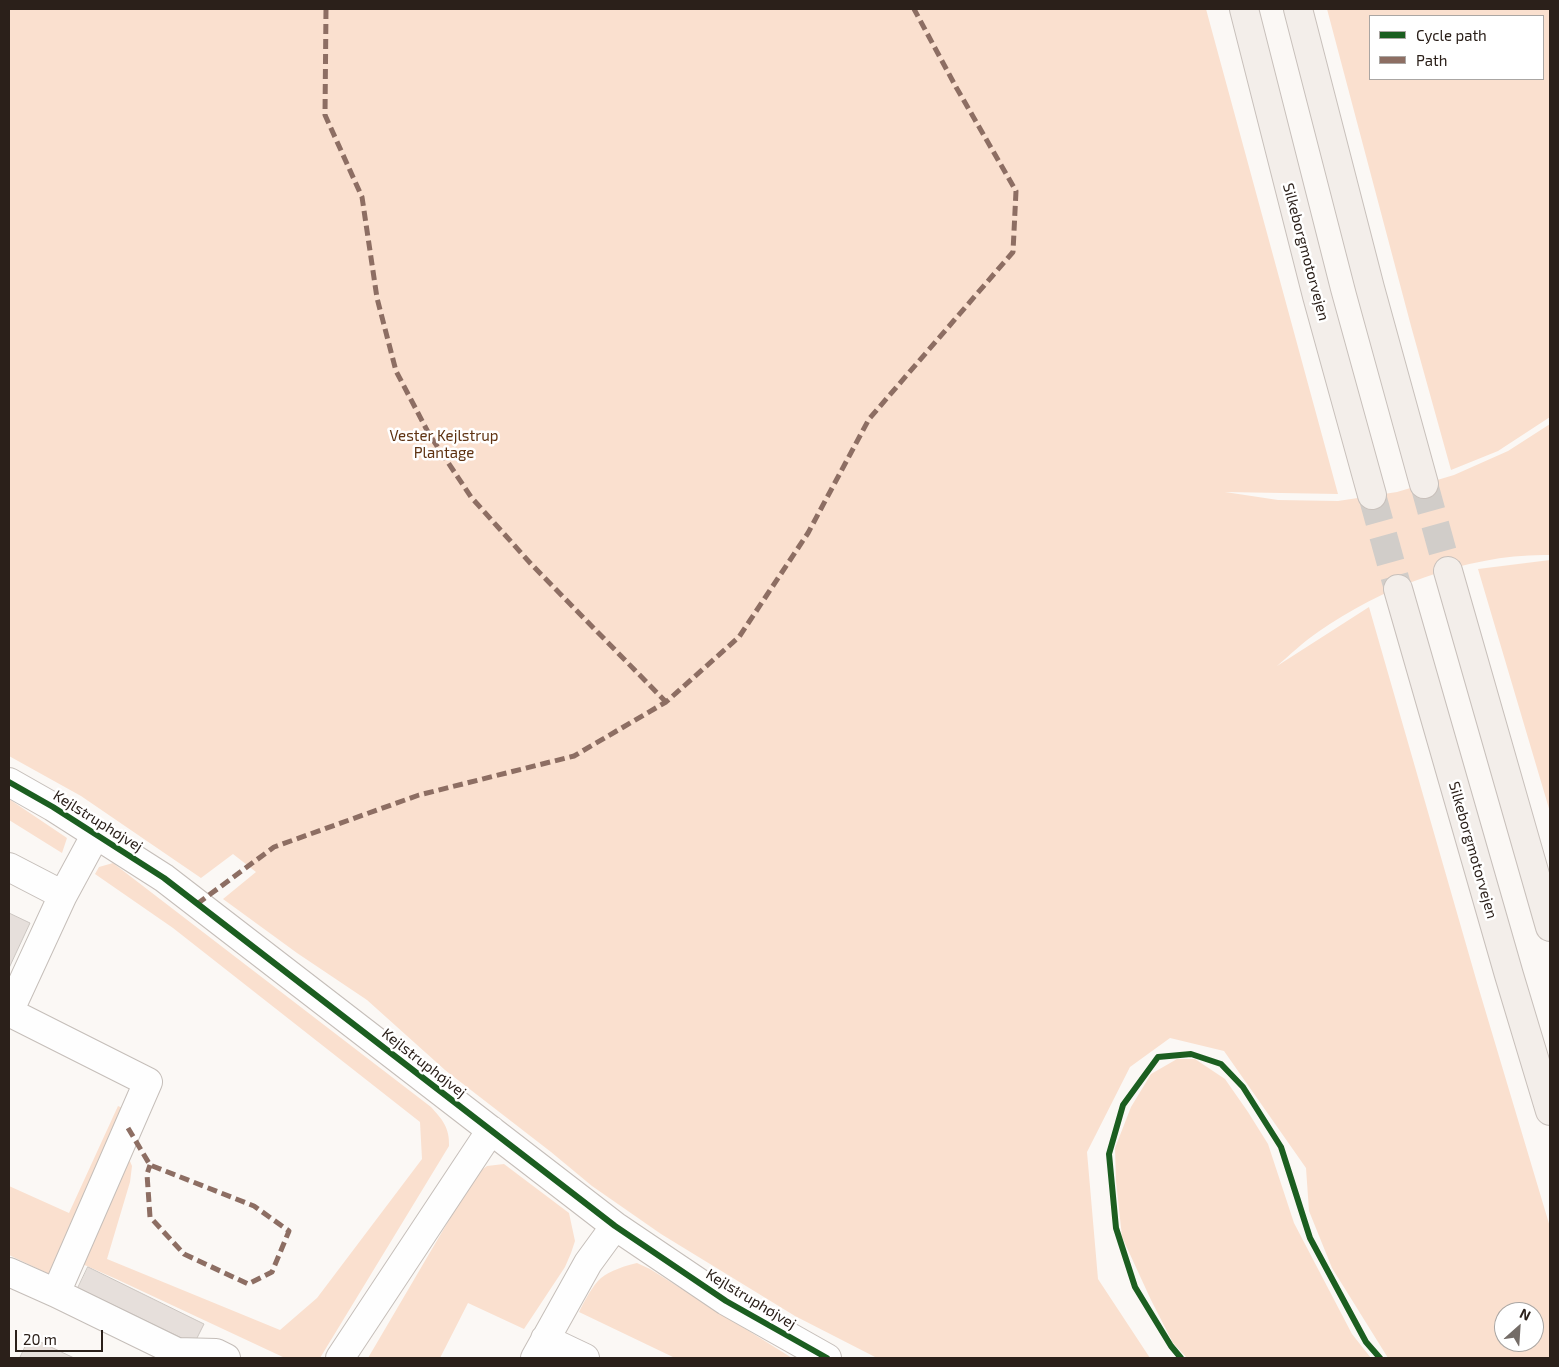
<!DOCTYPE html>
<html>
<head>
<meta charset="utf-8">
<style>
	body { margin:0 }
	#map { position:relative; width:1559px; height:1367px; overflow:hidden; background:#fbf8f5; font-family:"Exo 2",sans-serif }
	canvas { display:block }
	.frame { position:absolute; inset:0; border:10px solid #2b201a; pointer-events:none }
	.legend { position:absolute; left:1369px; top:15px; width:175px; height:65px; box-sizing:border-box; background:#fff; border:1px solid #aaa6a3; margin:0; padding:6px 9px; list-style:none; font-size:15px; color:#2b201a }
	.legend li { display:flex; align-items:center; gap:10px; height:25px }
	.legend b { width:25px; border:1px solid #aaa6a3 }
	.north { position:absolute; left:1494px; top:1302px; width:50px; height:50px; box-sizing:border-box; background:#fff; border:1px solid #aaa6a3; border-radius:50%; rotate:26deg; font-size:14px; font-weight:700; line-height:20px; text-align:center; color:#2b201a }
	.north::after { content:''; display:block; margin:auto; width:18px; height:22px; background:#746c67; clip-path:polygon(50% 0,100% 100%,50% 72%,0 100%) }
	.scale { position:absolute; left:15px; top:1330px; width:88px; height:22px; box-sizing:border-box; border:2px solid #2b201a; border-top:0; padding-left:6px; font-size:15px; line-height:18px; white-space:nowrap; color:#2b201a; -webkit-text-stroke:4px #fff; paint-order:stroke }
</style>
</head>
<body>
<div id="map">
<canvas width="1559" height="1367"></canvas>
<div class="frame"></div>
<ul class="legend">
<li><b style="height:6px;background:#1b5e20"></b>Cycle path</li>
<li><b style="height:6px;background:#8d6e63"></b>Path</li>
</ul>
<div class="north">N</div>
<div class="scale">20 m</div>
</div>
<script>
const ctx = document.querySelector('canvas').getContext('2d');
ctx.lineJoin = 'round';
function paint(path, color) { ctx.fillStyle = color; ctx.fill(path, 'evenodd'); }
function trace(path, color, width, dash) { ctx.strokeStyle = color; ctx.lineWidth = width; ctx.lineCap = dash ? 'butt' : 'round'; ctx.setLineDash(dash || []); ctx.stroke(path); }
function label(font, color, halo, rows, align = 'center') {
  ctx.font = font + ' "Exo 2",sans-serif'; ctx.lineWidth = 5; ctx.setLineDash([]); ctx.textBaseline = 'middle'; ctx.strokeStyle = halo; ctx.fillStyle = color; for (const [text, x, y, turn = 0] of rows) {
    ctx.save(); ctx.translate(x, y); ctx.rotate((+turn || 0) * Math.PI / 180); ctx.textAlign = isNaN(turn) ? turn : align; if (halo) ctx.strokeText(text, 0, 0); ctx.fillText(text, 0, 0); ctx.restore();
  }
}
const green = new Path2D(`
	M9 9H1206L1338 494 1225 492 1278 500 1338 501 1397 492 1454 475 1508 451 1550 424V555C1471 553 1382 587 1318 632 1303 642 1290 655 1277 666L1369 607 1478 986 1550 1227V1358H1388L1332 1268 1309 1211 1306 1168 1224 1051 1170 1038 1130 1067 1087 1152 1098 1279 1150 1358H877L795 1316 661 1234 592 1186 551 1152 445 1070 367 1000 297 953 223 899 256 872 233 854 201 878 81 796 9 756ZM1504 1312H1534V1342H1504Z
	M1327 9H1550V417L1498 451 1451 470 1411 326ZM1370 16H1543V79H1370Z
	M1550 560V812L1478 569Z
	M9 799 67 838 62 853 9 820Z
	M113 863 431 1107C442 1119 450 1128 449 1146L320 1358H285L114 1278 80 1263 127 1154 132 1166 130 1182 107 1259 280 1330 317 1298 422 1159 420 1122 173 928 95 874 99 867Z
	M1177 1059H1195L1225 1079 1248 1112 1268 1144 1294 1223 1352 1334 1371 1358H1187L1173 1343 1151 1300 1122 1237 1116 1181 1115 1148 1131 1107 1151 1074Z
	M118 1106 127 1110 51 1275 9 1255V1186L69 1213Z
	M504 1164 569 1213 575 1241 571 1253 565 1267 524 1329 468 1303 440 1358H368L476 1174 487 1166Z
	M637 1263 650 1269 792 1358H675L579 1312C584 1302 592 1286 601 1278 609 1271 627 1265 637 1263Z`);
const building = new Path2D(`
	M9 913 30 923 9 968Z
	M88 1267 204 1324 194 1344 78 1288Z
	M30 1337 74 1358H20Z`);
const highwayTunnel = new Path2D(`
	M1424 484 1448 571
	M1372 495 1398 589`);
const minor = new Path2D(`
	M9 782 53 807 164 878 615 1226 726 1301 827 1358
	M9 867 63 895 96 834
	M9 1272 56 1293 148 1082 9 1012 63 895
	M56 1293 177 1352 216 1353 226 1358
	M545 1339 585 1358
	M340 1358 491 1130
	M535 1358 588 1263 615 1226`);
const highway = new Path2D(`
	M1244 9 1317 296 1372 495
	M1298 9 1370 288 1424 484
	M1448 571 1550 927
	M1398 589 1509 975 1550 1111`);
const quiet = new Path2D(`
	M326 9 325 115 362 197 377 298 396 371 429 434 471 497 532 565 666 702
	M197 904 274 847 419 795 574 756 666 702 739 637 808 533 869 419 1013 252 1016 191 956 87 914 9
	M128 1128 150 1165 254 1206 289 1231 272 1272 248 1284 184 1254 150 1217 147 1174 150 1165`);
const cycleway = new Path2D(`
	M9 782 53 807 164 878 615 1226 726 1301 827 1358
	M1181 1358 1171 1346 1135 1287 1116 1228 1109 1154 1123 1105 1158 1057 1191 1054 1221 1064 1243 1087 1281 1147 1310 1238 1366 1342 1380 1358`);
const streetNames = [
	["Silkeborgmotorvejen",1306,252,75],
	["Kejlstruphøjvej",98,821,32],
	["Silkeborgmotorvejen",1473,850,74],
	["Kejlstruphøjvej",424,1063,38],
	["Kejlstruphøjvej",751,1299,31]
];
const parkNames = [
	["Vester Kejlstrup",444,436],
	["Plantage",444,453]
];
paint(green, '#fae0cf');
paint(building, '#e6dfdb');
trace(building, '#ccc6c1', 1);
trace(highwayTunnel, '#d1cdc9', 28, [28, 14]);
trace(minor, '#c5beb9', 30);
trace(highway, '#c8c0bb', 30);
trace(minor, '#fefefe', 28);
trace(highway, '#f3eeea', 28);
trace(quiet, '#8d6e63', 5, [10, 5]);
trace(cycleway, '#1b5e20', 6);
label('15px', '#2b201a', '#fff', streetNames);
label('15px', '#5e3211', '#fff', parkNames);
</script>
</body>
</html>
